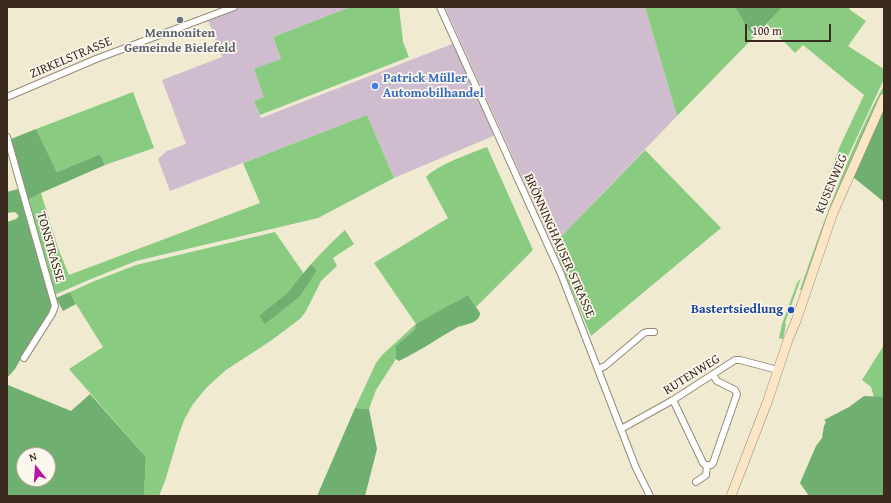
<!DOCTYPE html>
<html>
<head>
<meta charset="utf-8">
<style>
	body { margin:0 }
	#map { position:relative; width:891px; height:503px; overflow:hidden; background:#f0ead1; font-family:"Gentium Book Plus",serif }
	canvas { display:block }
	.frame { position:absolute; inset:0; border:8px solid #3b2a1e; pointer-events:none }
	.north { position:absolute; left:16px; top:447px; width:40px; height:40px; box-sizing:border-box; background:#fbf7ec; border:1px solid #aea59a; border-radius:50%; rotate:343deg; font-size:11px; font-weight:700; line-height:16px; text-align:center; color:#3b2a1e }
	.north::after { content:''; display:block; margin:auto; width:14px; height:18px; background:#b5179e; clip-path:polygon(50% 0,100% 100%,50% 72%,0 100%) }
	.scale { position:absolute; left:745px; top:24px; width:86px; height:18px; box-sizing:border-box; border:2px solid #3b2a1e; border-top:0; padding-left:5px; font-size:12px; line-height:14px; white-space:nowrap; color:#3b2a1e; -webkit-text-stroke:3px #fbf7ec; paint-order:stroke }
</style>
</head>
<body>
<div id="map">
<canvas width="891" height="503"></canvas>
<div class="frame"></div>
<div class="north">N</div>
<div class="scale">100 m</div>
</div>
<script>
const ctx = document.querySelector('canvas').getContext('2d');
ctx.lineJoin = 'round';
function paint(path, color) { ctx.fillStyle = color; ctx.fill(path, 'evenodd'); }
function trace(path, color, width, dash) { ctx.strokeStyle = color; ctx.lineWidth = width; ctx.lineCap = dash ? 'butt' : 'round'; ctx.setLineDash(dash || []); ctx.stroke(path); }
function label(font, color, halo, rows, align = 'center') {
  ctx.font = font + ' "Gentium Book Plus",serif'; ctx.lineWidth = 3.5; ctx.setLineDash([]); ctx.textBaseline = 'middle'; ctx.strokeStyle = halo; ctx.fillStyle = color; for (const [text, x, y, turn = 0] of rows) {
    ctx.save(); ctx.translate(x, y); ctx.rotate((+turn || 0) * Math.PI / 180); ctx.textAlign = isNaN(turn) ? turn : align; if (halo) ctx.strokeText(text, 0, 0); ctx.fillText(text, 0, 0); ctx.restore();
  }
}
const industrial = new Path2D(`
	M242 7H350L273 37 281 59 264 97 254 101 261 118 452 44H454L494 133 493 136 394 178 367 115 170 191 158 159 167 151 186 144 162 80 222 57 208 20Z
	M445 7H645L677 116 553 245Z`);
const green = new Path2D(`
	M350 7H399L403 42 409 57 260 115 254 101 264 97 254 69 281 59 273 37Z
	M645 7H735L753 38 677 116Z
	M783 7H850L849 9 866 21 848 46 884 69V79L835 184 826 209 817 206 840 146 864 95 803 45 795 53 767 24Z
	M884 85V92L848 169 802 290H800C824 220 849 150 884 85Z
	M133 92 154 148 105 165 100 154 57 172 36 129Z
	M367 115 394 178 318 218 136 261 91 279 54 295 38 241 28 200 41 193 58 248 69 275 260 203 243 163Z
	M487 147 533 250 476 307 468 295 416 326 415 329C406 337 395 345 396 359L376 390 369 409 355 408 376 363 382 355 416 324 374 263 448 218 426 177C439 164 469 154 487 147Z
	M645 150 721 228 591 336 553 245Z
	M345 230 354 244 333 258 337 266 321 281 306 311 301 318 272 340 226 370 207 387 193 404 185 418 180 431 165 481 159 496H144L146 457 69 369 103 347 76 304 70 292 92 282 136 265 275 232 304 274 288 292 259 316 317 270 311 264 331 243Z
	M801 278 785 323 786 324 783 339 779 338 782 324 797 283Z
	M884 345V397H874L871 387 862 380Z`);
const forest = new Path2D(`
	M735 7H783L753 38Z
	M884 109V202L853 177Z
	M36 129 57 172 100 154 105 165 41 193 28 200 11 139Z
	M18 189 51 304V309L35 334 15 369 7 378V222L16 219 19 216 15 212 7 213V192Z
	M311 264 317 270 300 296 265 324 259 316 288 292Z
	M70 292 76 304 63 311 56 298Z
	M468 295 480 313C480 323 466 324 458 327 438 338 420 351 399 361L396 359V346L415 329 416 324Z
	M8 385 71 411 90 394 146 457 144 496H7ZM24 455H48V479H24Z
	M864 396 884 397V496H809L800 483 816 446 822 438 824 426 826 422 824 420 849 407Z
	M355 408 369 409 377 449 365 496H317Z`);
const street = new Path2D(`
	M440 7 561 274 636 468 650 496
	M7 97 96 59 234 7
	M7 137 55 306 52 314 24 358
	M598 369 605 366 644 333 647 332H654
	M673 400 703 463C706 467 711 466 713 463L737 394 735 390 717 381 713 375
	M621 429 673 400 735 360H740L778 370
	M696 482 706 475 707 465`);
const secondary = new Path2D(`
	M731 496 768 400 788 340 796 321 833 213 884 98`);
const markers = [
	[180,20,4,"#6b7280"],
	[375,86,4,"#3f7fe0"],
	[791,310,4,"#1a4fb4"]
];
const worshipNames = [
	["Mennoniten",180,34],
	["Gemeinde Bielefeld",180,49]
];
const streetNames = [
	["ZIRKELSTRASSE",71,58,-23],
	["KUSENWEG",832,184,-67],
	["BRÖNNINGHAUSER STRASSE",559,246,66],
	["TONSTRASSE",50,247,74],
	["RUTENWEG",692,375,-32]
];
const shopNames = [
	["Patrick Müller",383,79],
	["Automobilhandel",383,94]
];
const transitNames = [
	["Bastertsiedlung",783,310]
];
paint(industrial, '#cfbdcf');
paint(green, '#8acb82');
paint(forest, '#6faf70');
trace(street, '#968a78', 8);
trace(secondary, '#968a78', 10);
trace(street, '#fff', 6);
trace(secondary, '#fce5c4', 9);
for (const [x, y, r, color] of markers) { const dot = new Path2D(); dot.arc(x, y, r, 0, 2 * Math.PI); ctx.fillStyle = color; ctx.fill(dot); trace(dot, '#fbf7ec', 1.5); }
label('bold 13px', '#5b616d', '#fbf7ec', worshipNames);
label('13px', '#3b2a1e', '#fbf7ec', streetNames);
label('bold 13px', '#366cbe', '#fbf7ec', shopNames, 'left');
label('bold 13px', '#164399', '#fbf7ec', transitNames, 'right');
</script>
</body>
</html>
